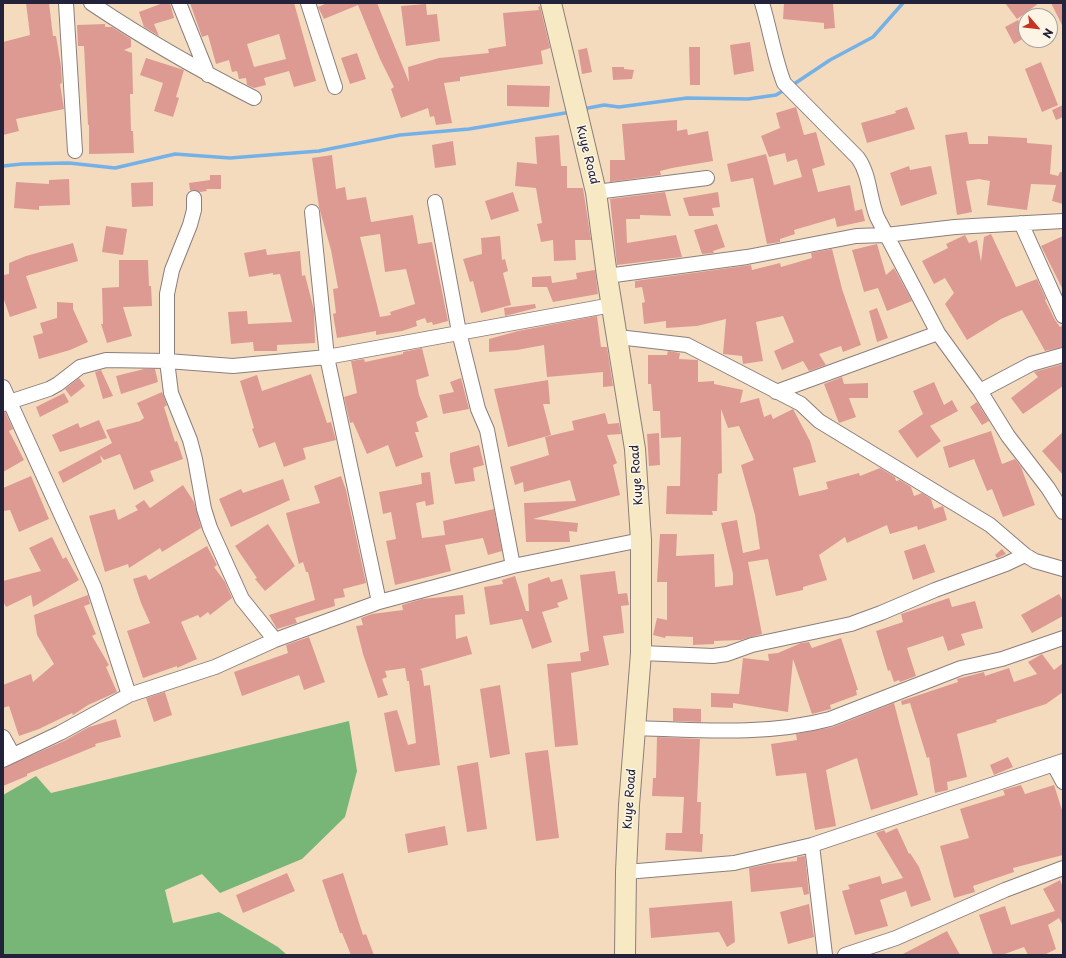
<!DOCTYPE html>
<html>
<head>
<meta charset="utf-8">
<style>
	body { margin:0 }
	#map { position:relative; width:1066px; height:958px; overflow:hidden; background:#f5dbbe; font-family:"Playpen Sans",sans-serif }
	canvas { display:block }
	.frame { position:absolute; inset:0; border:4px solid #22223b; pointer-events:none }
	.north { position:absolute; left:1018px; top:8px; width:40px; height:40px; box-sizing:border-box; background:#fcf5e5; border:1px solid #a5a1a1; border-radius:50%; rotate:118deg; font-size:11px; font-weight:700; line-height:16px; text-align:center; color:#22223b }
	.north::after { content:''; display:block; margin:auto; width:14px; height:18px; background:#c8321e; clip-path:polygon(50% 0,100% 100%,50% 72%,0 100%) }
</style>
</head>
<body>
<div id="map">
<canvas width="1066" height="958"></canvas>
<div class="frame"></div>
<div class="north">N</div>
</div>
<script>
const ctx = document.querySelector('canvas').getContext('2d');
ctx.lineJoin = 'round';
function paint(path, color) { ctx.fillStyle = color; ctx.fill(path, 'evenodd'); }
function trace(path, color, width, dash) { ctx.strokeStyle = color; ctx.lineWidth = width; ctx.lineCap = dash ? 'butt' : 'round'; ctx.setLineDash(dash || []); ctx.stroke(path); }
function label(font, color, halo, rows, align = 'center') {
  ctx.font = font + ' "Playpen Sans",sans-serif'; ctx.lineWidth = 3; ctx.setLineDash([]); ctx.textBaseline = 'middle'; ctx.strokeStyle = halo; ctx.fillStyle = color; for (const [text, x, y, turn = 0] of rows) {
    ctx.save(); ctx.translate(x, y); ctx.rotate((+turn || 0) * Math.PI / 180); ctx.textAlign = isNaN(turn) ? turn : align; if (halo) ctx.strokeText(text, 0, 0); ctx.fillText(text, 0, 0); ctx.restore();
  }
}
const forest = new Path2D(`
	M349 721 357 771 345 817 302 859 220 893 202 874 165 890 173 923 219 912 278 947 287 955H3V795L36 776 51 793Z`);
const stream = new Path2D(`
	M791 86 830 60 873 37 903 3
	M583 109 604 105 619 107 687 98 748 99 776 95 786 89
	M3 166 22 164 69 163 115 168 175 154 230 158 319 151 400 135 469 129 571 112`);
const building = new Path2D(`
	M26 3H49L53 36H56L61 66 62 83 60 84 64 109 16 119 19 131 3 135V42L30 35Z
	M163 3H170L174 18 154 24 159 36 144 27 139 12Z
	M190 3H294L316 81 294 87 289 71 264 78 266 85 254 88 247 85 246 78 239 79 237 71 232 72 229 60 216 64 208 35 202 37ZM279 34 286 59 254 67 247 44Z
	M327 3H377L409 82 408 67 439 58 489 53 488 49 506 46 503 13 539 10 538 7 540 6 550 48 541 51 543 64 460 77V81L444 83 452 123 436 125 434 116 430 117 428 108 401 118 391 89 394 87 380 59 358 5 324 19 318 7Z
	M784 3H833L835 28 824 29V23L783 19Z
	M1005 3H1039L1017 19Z
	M1051 3H1063V27Z
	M426 4 427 15 437 14 440 41 406 46 401 6Z
	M1018 20 1026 37 1014 44 1005 27Z
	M105 24V27H112L131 39V47L124 50 132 53 133 94H130L131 131H133L134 153 89 154V125H88L84 46H78L77 25Z
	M750 42 754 71 734 75 730 45Z
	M689 47H700V85H690Z
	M587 48 592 72 582 74 578 50Z
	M357 53 366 79 350 84 341 58Z
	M146 58 184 70 176 97 179 98 173 117 154 111 163 83 140 75Z
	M1041 62 1058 105 1042 112 1025 69Z
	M612 67H624V69L634 70 632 79 613 80Z
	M507 85 550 86 549 107 507 106Z
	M1063 105V117L1056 120 1052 110Z
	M796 107 804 135 816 132 825 165 812 169 818 192 850 185 855 211 862 209 865 221 837 227 835 218 794 230 795 234 780 239V242L767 244 753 178 731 182 727 164 766 154 774 185 802 177 797 159 787 162 785 153 769 157 761 136 780 128 776 113Z
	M907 107 915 129 867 143 861 123 896 113 895 111Z
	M677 120V131L687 129 688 135 708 131 713 161 672 168 660 171 661 175 610 182V160H625L622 124Z
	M967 132 969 144H988V136L1027 138V143L1052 145 1050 174 1058 176 1060 172H1063V204L1052 201 1056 185 1031 184 1027 210 987 205 990 181 979 179 966 181 972 212 957 215 945 135Z
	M559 135 561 166H567V188H583L591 240H575L576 260 554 261 553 240 541 242 537 224 542 223 536 188 515 186 517 162 537 164 535 137Z
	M453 141 456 165 435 168 432 145Z
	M332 155 336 189 345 187 347 200 366 197 371 222 413 215 418 244 432 242 448 321 433 325 432 322 427 323 425 318 416 321 417 326 402 331 376 335V331L337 338 333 314 336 313 333 289 338 288 331 250 319 207 312 158ZM380 234 385 272 406 269 415 304 390 312 391 315 380 317 360 237Z
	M909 166 910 170 931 166 937 194 901 206 890 173Z
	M210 175H221V189H206L207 191 200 192 190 190 189 183 210 180Z
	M69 179 70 205 39 206V210L14 208 16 182 49 184V180Z
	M153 182V206L132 207 131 183Z
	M513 192 519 211 491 220 485 201Z
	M665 192 671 216 640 215V219H626L627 243 676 235 682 257 617 265 610 199Z
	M718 192 720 207 712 208 714 216H689L683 198Z
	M717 224 725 247 713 251 714 253 702 254 694 230Z
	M106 226 127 229 123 255 102 252Z
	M991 234 1016 287 1037 279 1046 299 1045 300 1055 320 1060 327 1063 325V347L1045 351 1022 310 1001 319 967 340 945 304 954 293 945 278 934 284 922 261 948 248 946 244 965 235 969 243 977 240 981 262 984 237Z
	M500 236 502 260 505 259 508 271 503 273 511 305 481 313 473 281 470 282 463 259 482 254 481 238Z
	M1063 236V290L1041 246Z
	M73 243 78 261 26 276 37 308 10 317 3 297V275L9 274V263L26 256Z
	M877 244 886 275 894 268 912 301 887 311 878 288 864 292 852 250Z
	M266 249 267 255 300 251 302 276 305 275 314 310 315 343 277 345V351H254L253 342 231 344 228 312 247 311 248 324 292 322 280 274 273 275V273L249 277 244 253Z
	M832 249 842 289 861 345 843 352 841 346 819 354 826 365 809 371 803 361 782 370 774 351 794 342 783 316 756 322 763 361 743 364 742 356 723 354 726 319 697 326 666 328V321L644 324 642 303 645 302 642 287 635 288V281L751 265 752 270 780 263 781 267 812 258 811 253Z
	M119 260H148L149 286H151L152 306 123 307 132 336 107 343 101 324H103L102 288 119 287Z
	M595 270 598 294 553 302 547 287H532V277L551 276 552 283 577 279 576 273Z
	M57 302 73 303V309L88 342 70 350 39 359 33 336 43 333 40 323 57 318Z
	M535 304 536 308 505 316 504 308Z
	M877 308 888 338 877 342 869 311Z
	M597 316 601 347H607L613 386 603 387V372L547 377 544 345 517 350 489 352V339L518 331Z
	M422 348 429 376 416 380 419 395 428 417 416 422 419 432H415L423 457 396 467 388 445 367 454 353 422 350 423 344 397 357 393 351 361 364 359 365 362 403 354V352Z
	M668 351 680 353 679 359 698 360V382L714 381V384L743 390 740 403 759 398 764 417 771 414 773 419 793 409 810 441 816 462 793 468 799 496 828 489 826 482 859 473 860 476 880 468 895 477 896 481 900 480 911 487 914 496 922 493 931 499 934 509 943 506 947 520 918 530 917 526 890 534 887 525 847 543 845 537 819 555 827 580 803 587V590L776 596 768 559 748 562 762 634 741 640 714 641V644L693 645V637L666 636 665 638 653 635 657 618 667 620V582H657L660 534H677L676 556 714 554 715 587 733 585V574L721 523 737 520 743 553 760 549 755 515 741 465 754 460 739 426 728 428 721 409 722 473 718 474 717 511H712L713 515 666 514 667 486H680L681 437 661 438 660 411H653L651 384H648V355H667Z
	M1063 364V386L1023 414 1011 398 1038 377 1034 372Z
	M144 369H155L158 382 121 394 116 376Z
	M101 370 113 396 103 399 95 372Z
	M311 374 327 423 331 422 336 440 303 448 306 459 284 467 275 442 259 448 252 429 254 428 240 381 257 375 262 391Z
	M842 377 844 384 868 383V398H849L856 417 839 423 824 384Z
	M79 378 85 386 71 397 65 389Z
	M461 378 469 409 443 414 439 395 454 392 450 382Z
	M548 380 550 404H543L551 435 508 447 494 389Z
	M934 382 944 405 952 400 958 411 930 426 941 441 917 458 898 431 923 414 913 391Z
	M162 392 167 405 164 407 175 442 177 441 183 459 150 471 154 481 134 490 120 454 104 460 100 455 102 462 63 483 58 472 112 443 106 430 140 421 144 418 137 403Z
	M64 393 69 402 40 417 36 407Z
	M977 402 989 421 982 425 970 407Z
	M3 412H5L13 429 9 431 24 460 3 472Z
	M605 413 608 424 619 423 621 434 607 435 617 463 613 465 620 495 533 519 578 523 577 532 569 531 570 542H526L524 503 576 501 570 480 524 492 523 482 515 485 510 467 549 455 545 437 574 430 572 421Z
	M99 420 107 438 60 452 52 435 78 423 80 428Z
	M991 431 1002 464 1015 459 1021 467 1035 505 1003 517 992 489 987 491 974 459 949 468 943 447Z
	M1063 432V475L1042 451Z
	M659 433 660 465 649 466 647 434Z
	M479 445 484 465 473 468 475 481 455 484 450 462V453Z
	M430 472 434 504 426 506 425 501 416 503 422 538 445 535 443 521 494 509 502 551 488 555 483 538 445 545 451 571 395 585 386 541 396 539 391 512 383 514 379 492 422 484 421 473Z
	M31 476 49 519 19 532 10 510 3 511V488Z
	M341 476 346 490 366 583 343 589 345 597 334 599 335 606 295 618 297 623 277 629 269 615 315 600 308 572H306L303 562 299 564 286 513 320 503 314 486Z
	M283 479 290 500 231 527 219 499 241 489 243 493Z
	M183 485 194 502 201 528 162 552 160 548 129 568 128 564 105 572 89 516 115 509 118 520 138 510 135 506 144 500 150 508Z
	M268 524 295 566 265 591 255 579 257 578 235 546Z
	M52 537 63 559 66 557 79 580 33 607 31 595 6 607 3 601V581L41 571 29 548Z
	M925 544 935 572 913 580 904 551Z
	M207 546 217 565 214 567 225 582 232 598 210 615 208 612 200 618 198 615 181 622 197 659 177 668V666L143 678 127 631 150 623 141 603 133 579 146 575 149 580Z
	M1002 549 1006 554 997 558 995 555Z
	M615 571 618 594 627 593 629 605 621 606 624 633 603 636 609 665 571 673 578 745 555 747 547 664 581 661 580 653 589 651 580 575Z
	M515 576 526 611H529L528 584 549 577 551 582 562 579 568 599 557 603 559 607 542 612 552 642 532 649 522 619 490 625 484 587 503 584 502 580Z
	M1059 594 1063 601V616L1032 633 1021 615Z
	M88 595 90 604 84 606 96 634 92 636 109 665 106 667 117 692 88 705 73 715 72 713 39 729 19 736 9 706 3 708V685L31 674 33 682 54 664 37 635 34 615Z
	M463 595 465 614 455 615 456 639 467 636 472 654 420 669 422 671 424 686 430 685 440 765 395 772 384 713 397 710 408 745 416 743 409 681H407L405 668 385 671 387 677 382 679 388 695 378 698 363 654 356 626 363 625 361 618 372 614 403 610 402 605 422 599Z
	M949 598 952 607 975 601 983 628 961 634 965 645 948 651 943 636 907 648 916 676 900 682 899 680 894 682 890 670 888 671 876 631 903 622 901 614Z
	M309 637 325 682 304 690 299 675 242 696 234 672 288 653 286 645Z
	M841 638 858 690H856L857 695 830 705 831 709 812 714 793 659 788 712 733 703V708L711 707V693L739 694 743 658 769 661 768 654 778 653 801 643 809 642 812 648Z
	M1042 654 1054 670 1063 663V692L1046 704 996 720 997 722 957 734 967 777 947 782 948 790 935 793 929 757 927 758 910 703 902 705 901 701 958 682 957 679 984 672 985 676 1009 668 1014 682 1037 674 1028 662Z
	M500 685 510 754 490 758 480 689Z
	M165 692 172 715 154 722 146 698Z
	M894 703 918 795 871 810 857 758 826 770 836 826 815 830 806 773 776 776 771 744 797 740 796 734 833 727Z
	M673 708 701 709V722L673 721Z
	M116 719 121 737 95 744 96 746 27 774V776L3 786V768L64 741 89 727Z
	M657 737 700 739 697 802H701L700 834H703L702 852 665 850 666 833H682L684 797 652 796 653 778H656Z
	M548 750 559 838 536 841 525 753Z
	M1008 757 1013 767 994 775 990 765Z
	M478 762 487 829 467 832 457 766Z
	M1021 785 1025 794 1054 785 1063 813V855L1013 868 1014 872 973 886 975 892 954 898 940 846 969 838 960 809 1005 795 1003 790Z
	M445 826 448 845 408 853 405 834Z
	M897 828 909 854 910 853 919 867 931 900 911 907 906 891 880 900 888 926 855 935 842 891 850 889 848 885 880 876 882 884 903 878 876 833 884 830 886 833Z
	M805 856 809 894 804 895 802 887 751 892 749 868 768 864 797 861V857Z
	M287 873 295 891 243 913 236 895Z
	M343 873 363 935 366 934 374 955H351L342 933H340L322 880Z
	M1060 880 1063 887V926L1059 918 1048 925 1056 949 1044 955H1028L1024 947 1002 955H993L979 915 1005 906 1011 925 1055 911 1043 889Z
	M732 901 735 942 727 947 719 932 651 938 649 908Z
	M809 904 814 937 788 944 780 912Z
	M947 931 960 955H901Z`);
const street = new Path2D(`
	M66 3 75 151
	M91 3C143 38 197 69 254 98
	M179 3 208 75
	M308 3 335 87
	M762 3C770 29 774 57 784 83L858 158C870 175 869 197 877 217L938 333 980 391 1008 436 1048 488 1063 512
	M596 192 707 178
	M194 198V210L190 225 172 270 167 294V361L171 393 190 440 195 459 204 509 210 528 242 599 275 640
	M435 202 459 332 478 409 487 430 513 566
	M312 212 327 357 379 602
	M1021 223 1063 316
	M607 276 747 257 856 236 886 235 955 227 1063 221
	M618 337 687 345 801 404 819 421 990 525 1025 555 1035 561 1063 569
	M3 387 94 587 129 695
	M980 391 1031 364 1063 355
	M776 392 938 333
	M3 404 49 389 58 384 80 367 106 360 167 361 233 366 327 357 612 305
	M641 653 713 656 727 654 752 645 851 624 881 613 935 590 1006 564 1025 555
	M635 728C700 730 766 736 830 719L961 668 1002 659 1063 638
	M3 737 13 755
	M3 760 60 733 129 695 215 667 275 640 379 602 513 566 641 540
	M1054 765 1063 782
	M812 845 825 955
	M626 872 734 863 812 845 1063 761
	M845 955 896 938 1005 890 1063 868`);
const secondary = new Path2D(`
	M551 3 596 192 607 276 635 449 641 540V653L629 805 626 872 625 955`);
const streetNames = [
	["Kuye Road",587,155,76],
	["Kuye Road",637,475,-94],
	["Kuye Road",630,799,-86]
];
paint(forest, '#78b678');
trace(stream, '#74b1e7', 3.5);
paint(building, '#dd9a93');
trace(street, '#8c7e7c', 16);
trace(secondary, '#8c7e7c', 22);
trace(street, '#fff', 14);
trace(secondary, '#f7e9c3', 20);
label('12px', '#22223b', '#fcf5e5', streetNames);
</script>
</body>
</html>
